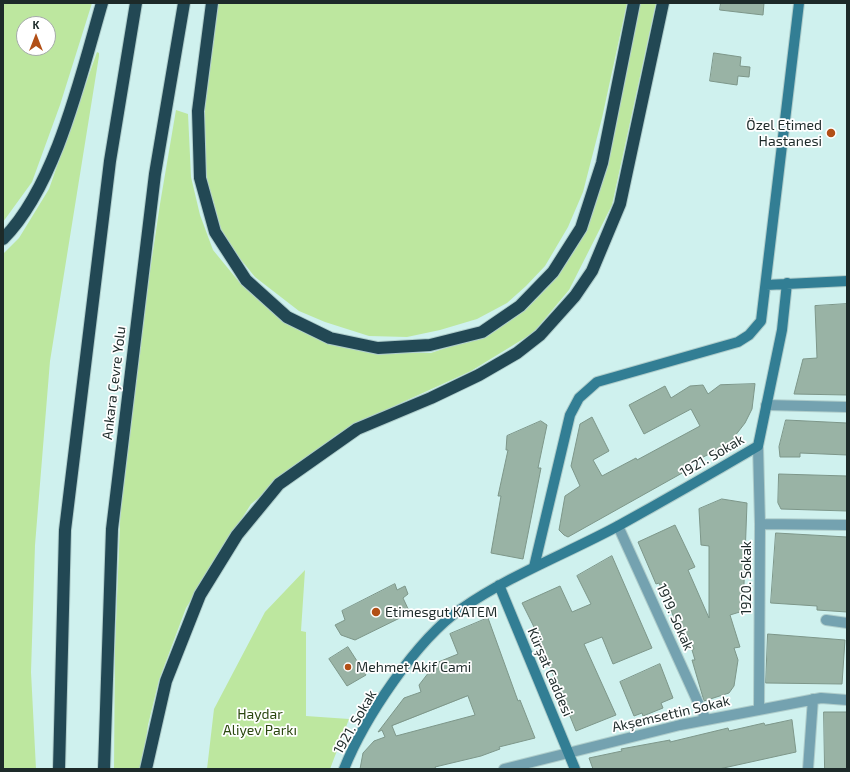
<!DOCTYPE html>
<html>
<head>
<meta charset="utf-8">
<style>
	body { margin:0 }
	#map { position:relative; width:850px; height:772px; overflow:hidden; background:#cff1ee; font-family:"Exo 2",sans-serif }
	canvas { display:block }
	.frame { position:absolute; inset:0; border:4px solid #1d2a29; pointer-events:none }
	.north { position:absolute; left:16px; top:16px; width:40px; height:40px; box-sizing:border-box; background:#fff; border:1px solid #a5aaa9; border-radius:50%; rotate:0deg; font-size:11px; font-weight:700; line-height:16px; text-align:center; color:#1d2a29 }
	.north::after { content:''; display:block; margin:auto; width:14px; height:18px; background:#b24f16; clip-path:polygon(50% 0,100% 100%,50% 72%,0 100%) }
</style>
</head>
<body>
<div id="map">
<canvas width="850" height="772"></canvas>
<div class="frame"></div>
<div class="north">K</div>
</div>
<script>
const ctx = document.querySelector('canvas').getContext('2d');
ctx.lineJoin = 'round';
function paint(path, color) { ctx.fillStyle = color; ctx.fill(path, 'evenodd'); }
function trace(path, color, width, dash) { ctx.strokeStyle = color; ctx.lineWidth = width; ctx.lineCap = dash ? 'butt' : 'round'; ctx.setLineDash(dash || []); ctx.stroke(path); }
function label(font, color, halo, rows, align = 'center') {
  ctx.font = font + ' "Exo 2",sans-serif'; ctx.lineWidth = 3.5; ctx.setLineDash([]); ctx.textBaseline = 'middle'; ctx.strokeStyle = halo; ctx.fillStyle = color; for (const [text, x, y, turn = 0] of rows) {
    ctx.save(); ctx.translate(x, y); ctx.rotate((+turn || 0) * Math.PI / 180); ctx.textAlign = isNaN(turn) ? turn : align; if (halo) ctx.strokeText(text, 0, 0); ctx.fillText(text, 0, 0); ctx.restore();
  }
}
const green = new Path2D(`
	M3 3H92L60 105 32 182 3 222ZM24 24H48V48H24Z
	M216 3H627L602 118 583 192 568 227 545 266 526 286 507 303 477 319 440 330 407 337 369 336 325 322 299 311 255 277 233 250 215 222 204 168 201 131Z
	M639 3H656L612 205 569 290 533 333 471 371 403 402 336 435 251 504 186 608 159 680 148 725 142 769H114L115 648 121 499 135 371 160 204 176 110 188 114 191 177 200 215 213 250 240 283 285 320 375 352 431 353 484 335 522 308 582 230Z
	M97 52 99 53V56L50 361 35 545 31 672 36 769H3V254L19 238 49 189Z
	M305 570 301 631 306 632V716L349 719 330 769H207L214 709 265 612Z`);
const building = new Path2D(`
	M721 3H764L763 15 720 10Z
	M714 53 741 57 740 66 750 67 749 77 738 76 737 85 710 81Z
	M847 304V395L794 394 803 359 817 358 815 306Z
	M755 384 752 409 745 423 731 441 735 447 716 457 713 452 682 468 684 472 568 537 564 535 559 530 565 496 580 486 571 466 580 424 592 417 609 451 593 460 602 476 636 458 637 460 700 426 691 409 644 434 629 405 665 386 671 398 690 386 703 385 708 394 720 385Z
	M786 420 847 423V455L800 453V457H780L779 447Z
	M541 421 547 425 538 468H541L523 559 491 553 501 496H498L508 450H506L507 436Z
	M779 474 847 476V511L781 509 778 503Z
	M722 499 747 503 743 611 730 615 740 647 734 648 738 660 734 686 729 693 704 701 692 660H695L692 650 694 649 687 634 682 636 659 583 656 584 638 542 675 525 695 567 688 570 709 618V546L701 545 699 509Z
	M776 533 847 537V612L817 610V606L771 603Z
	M612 556 652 648 613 664 602 637 584 644 616 715 576 731 533 625 522 603 560 586 572 612 591 604 577 576Z
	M395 584 397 590 405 586 408 594 403 598 410 613 355 640 341 635 335 625 345 620 342 611Z
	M488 618 518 701 520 700 535 738 499 747 500 749 481 756 435 767 436 769H360L363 753 374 741 385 737 382 730 378 732 404 698 421 692 419 685 436 663 458 654 450 634ZM468 696 475 715 396 736 392 726Z
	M768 634 845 640 842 684 766 683Z
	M348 647 366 675 347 686 329 659Z
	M660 664 673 698 661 703 663 708 643 716 642 713 634 716 620 682Z
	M824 712H847V769H825Z
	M792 720 796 752 719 769H593L589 758 622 751 621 749 670 740V742L728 728 729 731 764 723 765 725Z`);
const street = new Path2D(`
	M766 405 847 407
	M758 446 760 524 759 709
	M760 524 847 525
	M618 526 706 720
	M826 620 847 623
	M504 769 680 725 821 698 847 700
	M808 769 813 699`);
const secondary = new Path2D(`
	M766 285 847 281
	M534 567 570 415 579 398 597 382 738 342 749 335 761 321 799 3
	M499 585 575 769
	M344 769C364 719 416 640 461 609 510 575 566 554 618 526 665 500 712 473 758 446L782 330 787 283`);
const highway = new Path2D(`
	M212 3 198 111 200 178 215 232 246 280 287 317 330 338 378 348 430 345 482 332 520 306 553 272 581 228 602 163 634 3
	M3 239C56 186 81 75 102 3
	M59 769 65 530 110 161 136 3
	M104 769 112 529 155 174 184 3
	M146 769 166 681 200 595 237 535 279 484 357 429 431 398 479 375 517 353 540 335 575 296 592 271 620 204 663 3`);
const markers = [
	[831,133,5,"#b24f16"],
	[376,612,5,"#b24f16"],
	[348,667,4,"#b24f16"]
];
const poiNames = [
	["Özel Etimed",822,125,"right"],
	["Hastanesi",822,141,"right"],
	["Etimesgut KATEM",385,612],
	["Mehmet Akif Cami",356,667]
];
const streetNames = [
	["Ankara Çevre Yolu",114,383,-83],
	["1921. Sokak",712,456,-30],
	["1920. Sokak",746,578,-90],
	["1919. Sokak",675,617,66],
	["Kürşat Caddesi",550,672,67],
	["Akşemsettin Sokak",671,714,-13],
	["1921. Sokak",355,722,-60]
];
const parkNames = [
	["Haydar",260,714],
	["Aliyev Parkı",260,730]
];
paint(green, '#bde79f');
paint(building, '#99b3a5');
trace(building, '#7d9689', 1);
trace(street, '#afcdcb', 12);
trace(secondary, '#afcdcb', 12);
trace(highway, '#afcdcb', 14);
trace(street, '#74a2b0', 10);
trace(secondary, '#327e94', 10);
trace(highway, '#224854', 12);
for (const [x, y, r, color] of markers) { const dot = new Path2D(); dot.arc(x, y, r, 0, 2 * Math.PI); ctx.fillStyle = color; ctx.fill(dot); trace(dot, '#fff', 1.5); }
label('14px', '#1d2a29', '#fff', poiNames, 'left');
label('14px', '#1d2a29', '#fff', streetNames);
label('14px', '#2a470e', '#fff', parkNames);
</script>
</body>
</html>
